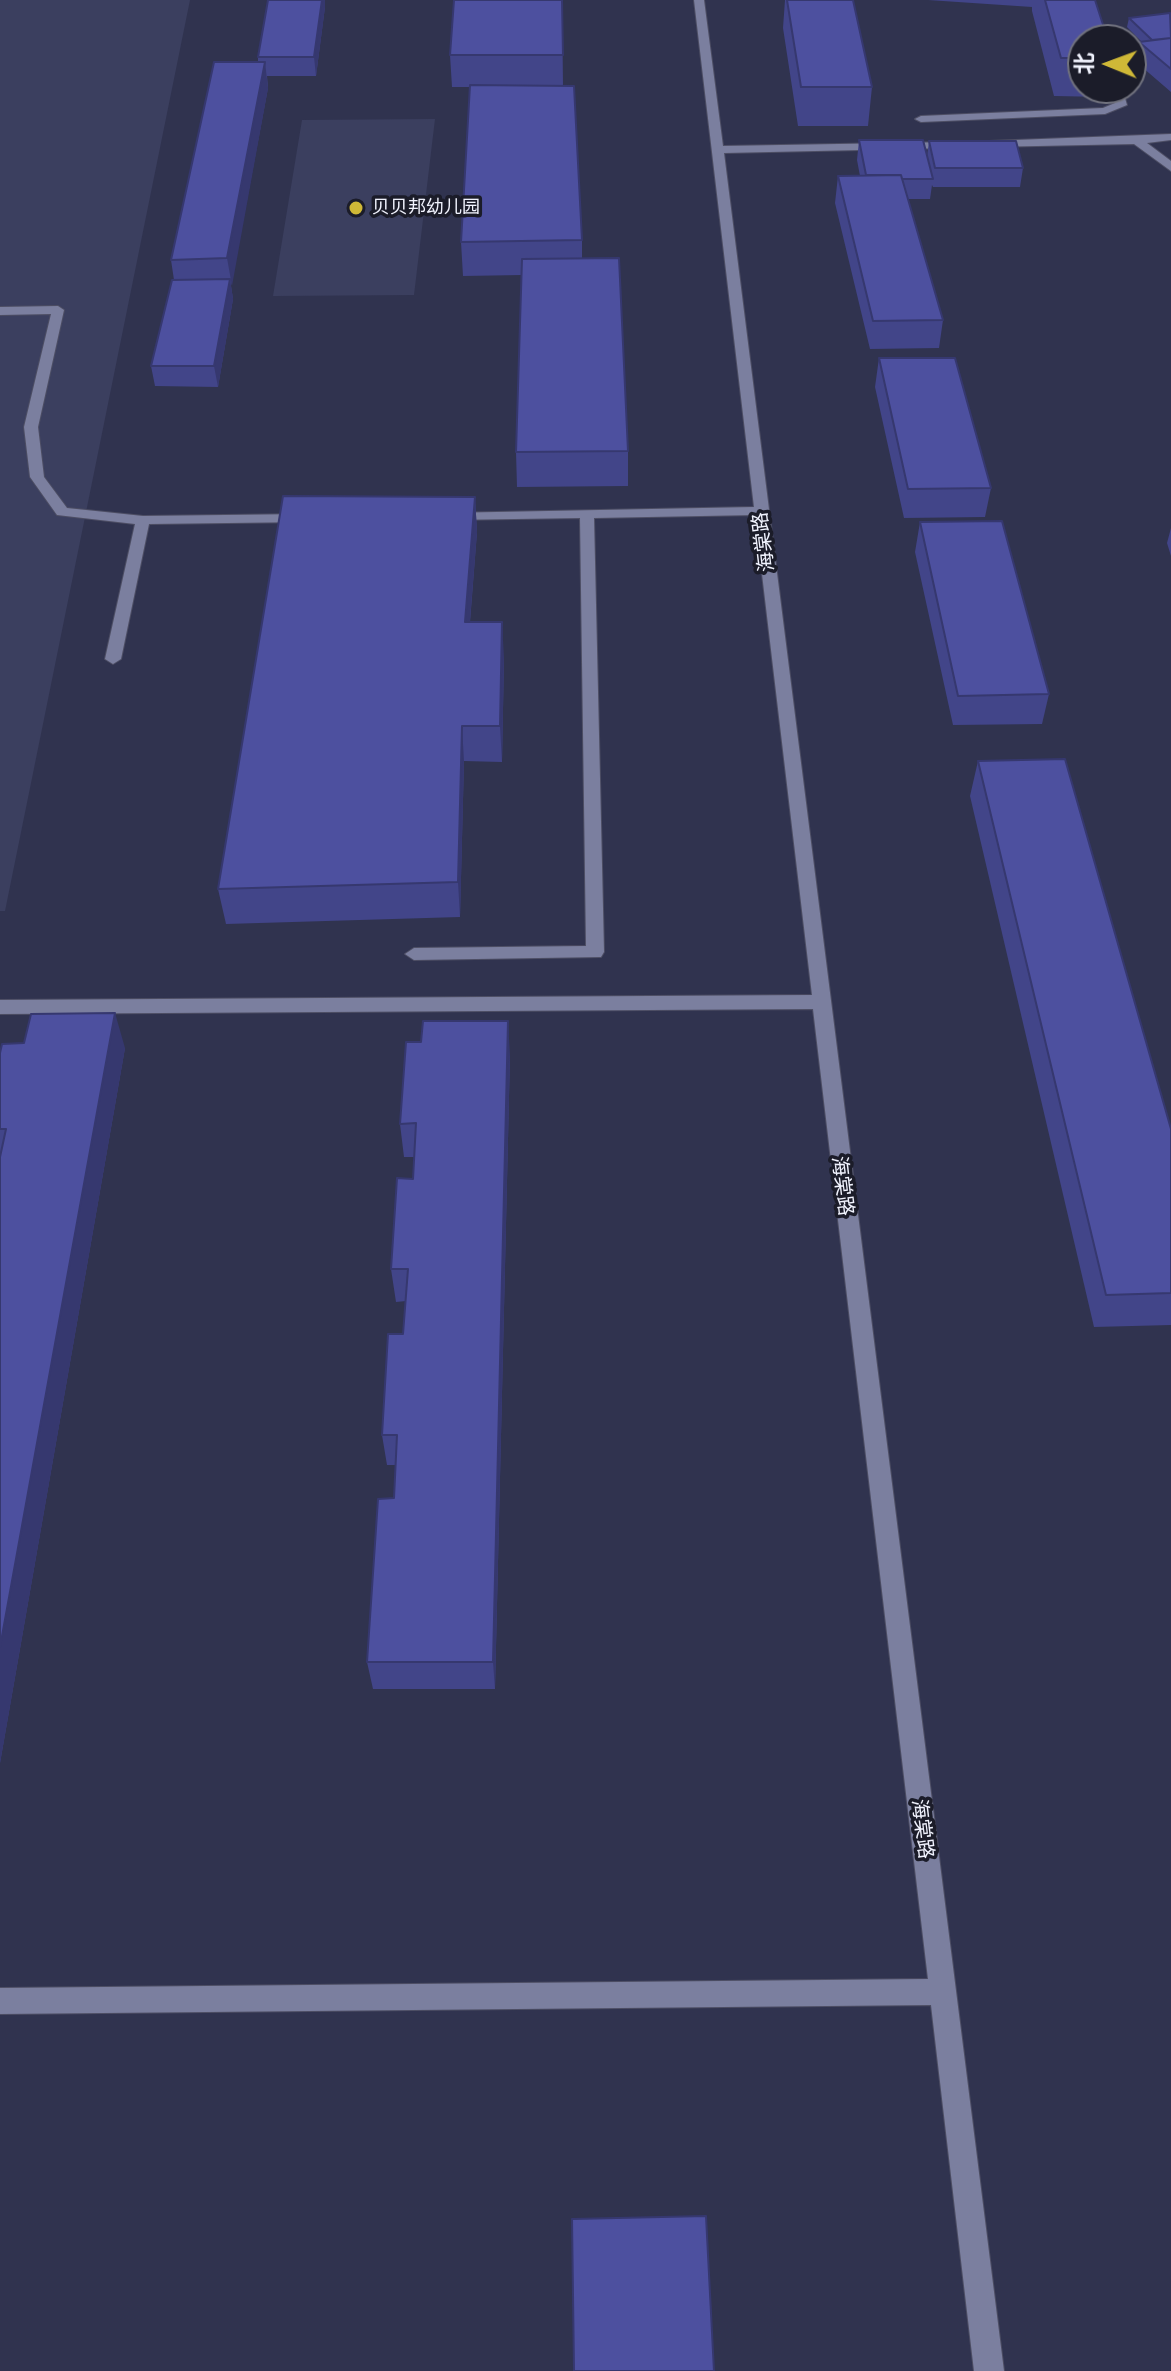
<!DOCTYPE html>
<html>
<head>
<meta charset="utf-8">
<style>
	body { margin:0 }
	#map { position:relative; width:1171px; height:2371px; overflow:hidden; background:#30334f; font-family:Figtree,"Noto Sans SC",sans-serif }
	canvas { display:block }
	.north { position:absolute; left:1067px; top:24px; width:80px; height:80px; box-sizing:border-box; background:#1b1c29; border:2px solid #71727e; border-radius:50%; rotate:271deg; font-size:22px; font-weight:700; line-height:32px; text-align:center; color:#f1f3fe }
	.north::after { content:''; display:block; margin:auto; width:28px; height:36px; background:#cfb837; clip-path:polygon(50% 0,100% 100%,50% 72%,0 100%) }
</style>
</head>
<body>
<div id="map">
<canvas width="1171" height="2371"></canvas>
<div class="north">北</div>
</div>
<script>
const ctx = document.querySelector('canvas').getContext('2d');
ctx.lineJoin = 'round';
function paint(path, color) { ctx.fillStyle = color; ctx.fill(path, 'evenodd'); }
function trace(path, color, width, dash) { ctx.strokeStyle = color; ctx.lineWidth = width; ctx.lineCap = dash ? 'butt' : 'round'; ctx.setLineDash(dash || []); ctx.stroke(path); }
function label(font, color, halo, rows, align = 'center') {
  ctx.font = font + ' Figtree,"Noto Sans SC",sans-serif'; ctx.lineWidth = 7; ctx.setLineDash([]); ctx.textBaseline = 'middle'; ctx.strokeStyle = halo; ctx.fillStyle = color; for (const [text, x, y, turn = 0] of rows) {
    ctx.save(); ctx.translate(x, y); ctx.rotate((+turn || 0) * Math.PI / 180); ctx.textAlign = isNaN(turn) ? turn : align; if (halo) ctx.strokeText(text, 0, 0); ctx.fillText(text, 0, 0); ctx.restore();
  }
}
const built = new Path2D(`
	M0 0H190L5 911H0Z
	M435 119 414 295 273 296 302 120Z`);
const minor = new Path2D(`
	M694 0H704L723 146 953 142 959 145 953 148 724 153 1004 2371H974L931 2005 0 2014V1988L928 1979 813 1009 0 1014V1000L812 995 755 515 594 518 604 952 601 957 414 960 405 954 414 948 586 946 580 518 450 520 445 519V513L754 507Z
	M1110 88H1122L1127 105 1105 114 921 122 915 119 921 116 1103 108 1115 103Z
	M1171 134V140L1147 143 1171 161V171L1134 144 989 147 983 144 989 141Z
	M58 306 64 310 38 427 44 477 67 508 143 516 306 514 313 518 306 522 149 524 121 659 113 664 105 659 135 524 57 515 30 477 24 427 51 314 0 315V307Z`);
const wall = new Path2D(`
	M268 0H325V7L316 76H267L268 88 231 286 233 299 218 387 155 386 151 366 174 280 171 260 258 62V57Z
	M562 0 563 86 582 240V259L628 451V486L517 487 516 452 522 275 463 276 461 242 470 87H452L450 55Z
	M785 0H853L872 87 868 126H798L783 28Z
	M928 0H1095L1083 40V88H1108L1106 97 1054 96 1032 11V7Z
	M1171 14V92L1135 61 1139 42H1142L1127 27 1129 18Z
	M859 140 927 156 929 141 1023 168 1020 187H933L932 185 930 199H908L943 320 939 348 870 349 835 203 838 176H860L857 160Z
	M879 358 991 488 985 517 904 518 875 387Z
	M475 497 477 532 470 622 504 658 502 762 464 761 460 917 226 924 218 889Z
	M920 522 1049 694 1042 724 953 725 915 552Z
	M1171 528V556L1167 543Z
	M978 761 1171 1129V1325L1094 1327 970 796Z
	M125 1048 0 1763V1053Z
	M510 1055 495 1689H373L367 1662 394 1498 396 1465H387L382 1435 403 1334 406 1301 396 1302 391 1269 413 1179 414 1157H404L400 1124Z`);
const shadedWall = new Path2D(`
	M322 0H325V7L316 76 314 57Z
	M265 62 268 88 232 286 227 258Z
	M230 279 233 299 218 387 214 366Z
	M475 497 477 532 467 657 465 622Z
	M502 622 504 658 502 762 500 726Z
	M462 726 464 761 460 917 458 882Z
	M115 1013 125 1048 0 1763V1647Z
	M508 1021 510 1055 495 1689 493 1662Z`);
const building = new Path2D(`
	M268 0H322L314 57H258Z
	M454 0H562L563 55H450Z
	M787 0H853L872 87H801Z
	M1045 0H1095L1108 40H1083V58H1061Z
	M1170 13 1171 38 1152 40 1129 18Z
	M1171 38V69L1139 42Z
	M214 62H265L227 258 171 260Z
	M470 85 574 86 582 240 461 242Z
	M859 140H923L933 179H902L901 175H866Z
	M929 141H1016L1023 168H935Z
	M901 175 943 320 873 321 838 176Z
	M619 258 628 451 516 452 522 259Z
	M230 279 214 366H151L172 280Z
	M879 358H955L991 488 908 489Z
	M283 496 475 497 465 622H502L500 726H462L458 882 218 889Z
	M1002 521 1049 694 958 696 920 522Z
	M1065 759 1171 1129V1293L1106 1295 978 761Z
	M115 1013 0 1647V1157L6 1129H0V1053L2 1044 24 1043 31 1014Z
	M423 1021H508L493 1662H367L378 1499 394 1498 397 1435H382L388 1334H403L408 1269H391L397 1178 413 1179 416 1123 400 1124 406 1042H421Z
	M706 2216 714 2371H574L572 2219Z`);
const markers = [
	[356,208,8,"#cfb837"]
];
const farPoinames = [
	["贝贝邦幼儿园",372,208]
];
const streetNames = [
	["海棠路",764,542,-97],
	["海棠路",842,1186,83],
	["海棠路",922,1829,83]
];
paint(built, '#3b3f5f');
trace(minor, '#4d4e64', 2);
paint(minor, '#7b7f9f');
paint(wall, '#424589');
paint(shadedWall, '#36386f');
paint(building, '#4d509f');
trace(building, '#36386f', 2);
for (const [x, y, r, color] of markers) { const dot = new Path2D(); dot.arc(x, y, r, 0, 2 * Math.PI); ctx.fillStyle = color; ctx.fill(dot); trace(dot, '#1b1c29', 3); }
label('18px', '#f1f3fe', '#1b1c29', farPoinames, 'left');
label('20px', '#f1f3fe', '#1b1c29', streetNames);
</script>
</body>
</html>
